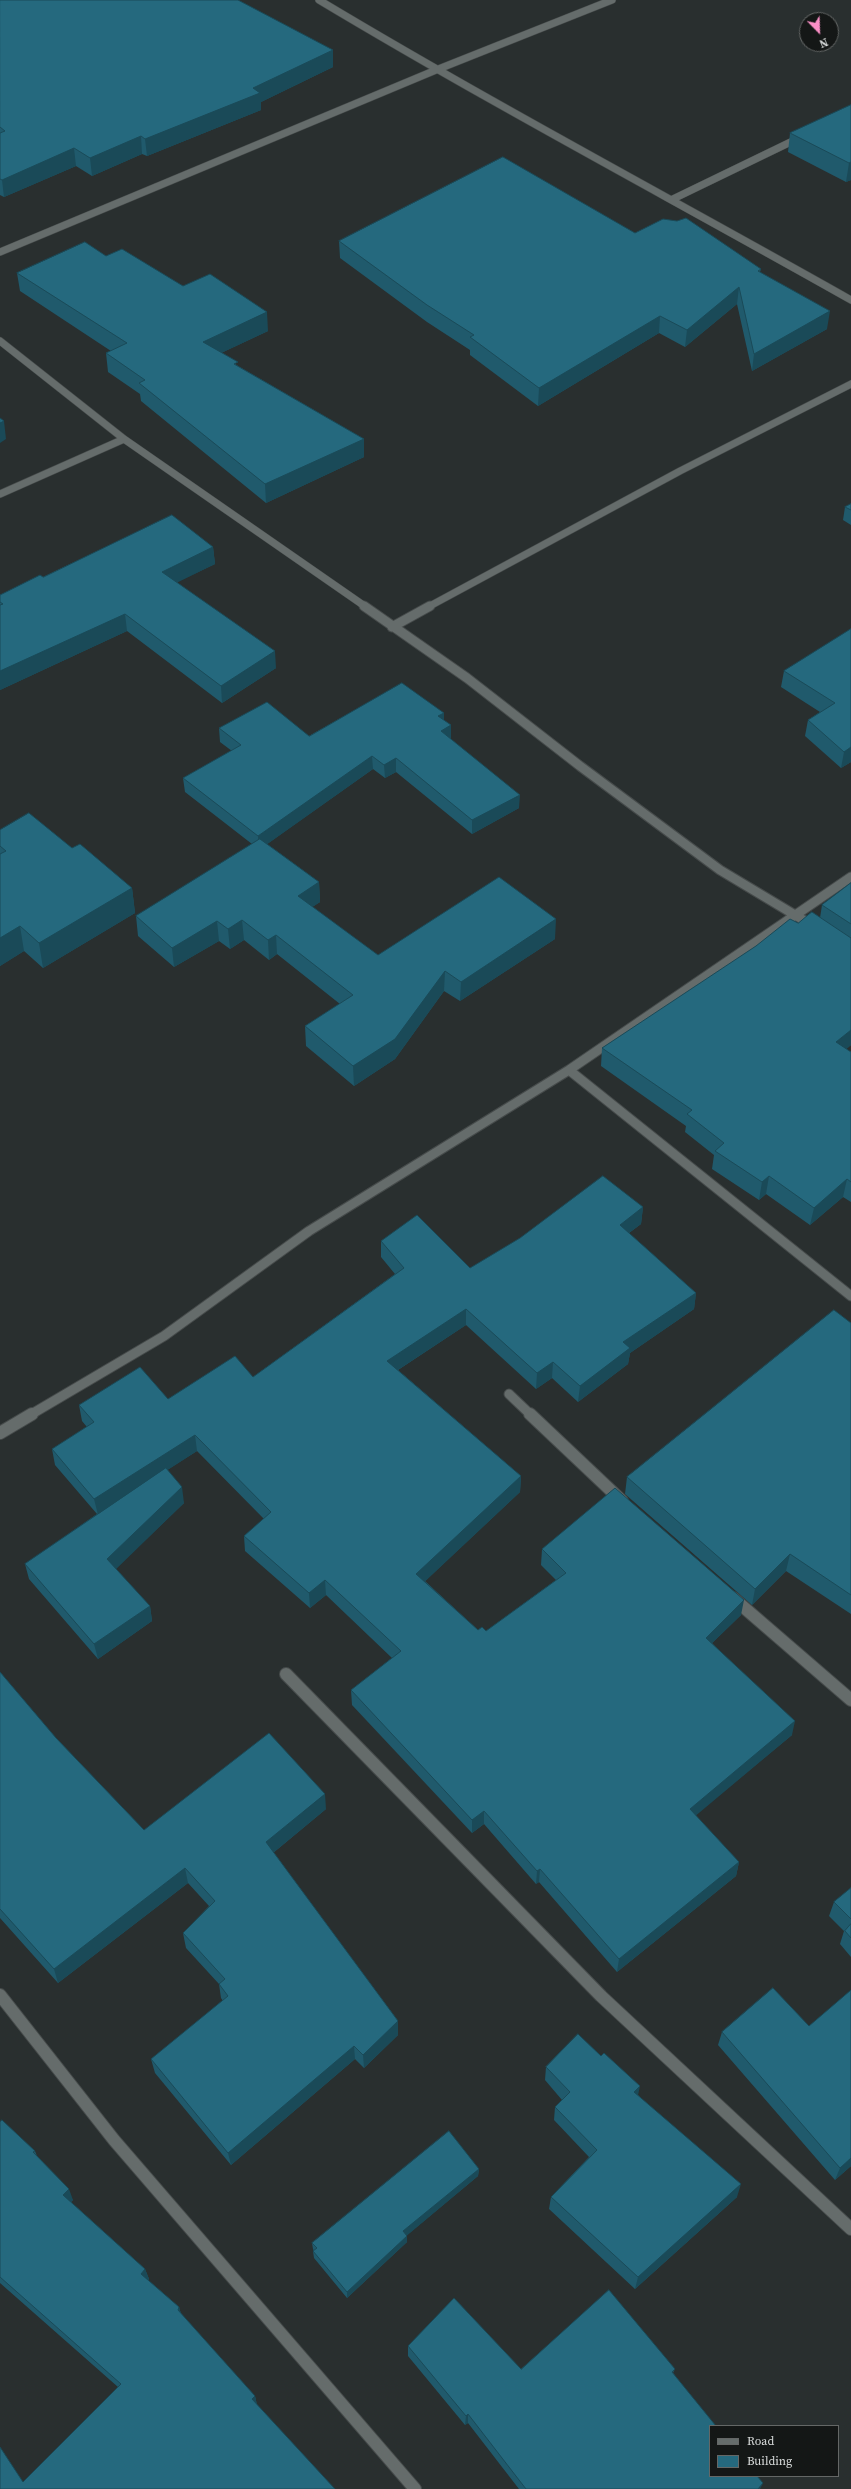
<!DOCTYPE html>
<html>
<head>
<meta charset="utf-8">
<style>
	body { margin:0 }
	#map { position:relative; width:851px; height:2489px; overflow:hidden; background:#292f2f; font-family:"Source Serif 4",serif }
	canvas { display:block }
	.legend { position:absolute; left:709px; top:2425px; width:130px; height:52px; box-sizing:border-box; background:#141716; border:1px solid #646766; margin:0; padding:5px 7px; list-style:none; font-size:12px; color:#dbdede }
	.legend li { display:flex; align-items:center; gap:8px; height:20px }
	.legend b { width:20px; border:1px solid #646766 }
	.north { position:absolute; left:799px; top:12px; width:40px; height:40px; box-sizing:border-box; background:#141716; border:1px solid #646766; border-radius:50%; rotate:157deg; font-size:11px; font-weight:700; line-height:16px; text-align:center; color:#dbdede }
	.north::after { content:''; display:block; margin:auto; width:14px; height:18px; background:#fa8fc6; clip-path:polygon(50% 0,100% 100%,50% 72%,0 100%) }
</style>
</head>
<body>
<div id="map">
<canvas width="851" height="2489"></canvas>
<ul class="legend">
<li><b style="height:5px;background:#656c6b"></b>Road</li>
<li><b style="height:11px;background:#25697e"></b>Building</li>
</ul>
<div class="north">N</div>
</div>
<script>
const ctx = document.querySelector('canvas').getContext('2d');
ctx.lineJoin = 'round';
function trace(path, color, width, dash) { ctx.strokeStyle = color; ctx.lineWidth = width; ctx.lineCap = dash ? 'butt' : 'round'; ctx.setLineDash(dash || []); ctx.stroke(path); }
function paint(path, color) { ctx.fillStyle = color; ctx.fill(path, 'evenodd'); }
const minorFar2 = new Path2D(`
	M319 0C494 105 674 200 851 300
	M673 199 801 137
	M0 252 436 70 612 0
	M0 341 124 439 366 607
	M0 494 124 439
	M428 607 680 471 851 384`);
const minorFar1 = new Path2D(`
	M364 606 467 678 580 766 720 870 815 927
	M392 627 430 606
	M569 1070 851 1296
	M509 1394 531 1415
	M30 1415 164 1336 309 1231 569 1070 851 877`);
const minor = new Path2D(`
	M530 1414 622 1501
	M0 1433 32 1414
	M733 1598 851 1700
	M286 1674 601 1996 851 2229
	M0 1995 114 2140 415 2489`);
const wall = new Path2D(`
	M0 0 333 50V67L261 102V110L147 156 142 154 92 176 76 166 4 197 0 195Z
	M851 105V180L846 182 788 152 790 133Z
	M635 233 761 269 760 272 827 329 752 371 737 304 685 347 659 333 538 406 470 355V350L427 322 340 258 339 241Z
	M106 256 183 286 268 331 221 353 238 366 364 439V457L266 503 141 401 140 394 108 372 106 353 111 351 20 291 17 273Z
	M851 504V525L843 520 845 507Z
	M213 547 215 564 177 582 276 668 222 703 127 631 0 690V595L43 577Z
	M851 629V762L841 768 805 736 808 720 820 712 781 687 784 671Z
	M444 713V720L451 739 519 808 472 834 396 772 385 778 373 769 267 844 319 882 320 902 312 907 378 955 555 939 460 1001 444 991 395 1059 354 1086 306 1046 305 1026 340 1004 277 954 269 960 244 940 230 949 219 941 174 967 138 936 136 916 252 844 185 792 183 778 232 751 220 742 219 728 309 736Z
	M0 830 72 848 132 888 135 913 43 968 24 951 0 966Z
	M851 883V1045L846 1049 851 1052V1202L843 1197 810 1225 766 1194 759 1200 712 1169 714 1155 685 1132 686 1126 601 1066 602 1048 798 923 820 918 822 905Z
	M643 1207 641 1224 629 1233 696 1293 694 1309 630 1353 628 1364 578 1402 552 1378 536 1389 466 1325 398 1370 521 1476 520 1492 425 1581 478 1630 486 1631 556 1580 541 1565 542 1549 741 1615 712 1643 792 1735 695 1815 739 1862 736 1876 617 1972 539 1882 536 1884 484 1824 472 1833 352 1705 351 1690 392 1658 326 1595 310 1608 245 1551 244 1536 264 1519 197 1451 167 1470 184 1503 115 1569 150 1606 152 1621 98 1659 29 1579 25 1564 97 1514 55 1465 52 1449 87 1427 82 1421 79 1405 168 1399 253 1377 395 1274 381 1257V1241L470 1268Z
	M851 1323V1614L786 1571 752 1605 625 1494 627 1477Z
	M0 1672 56 1738 144 1830 326 1809 273 1853 398 2021V2035L364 2068 355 2059 231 2165 155 2073 151 2059 223 2001 221 1998 219 1984 186 1948 183 1933 209 1906 188 1883 58 1983 0 1918Z
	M851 1888V1957L840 1944 844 1931 829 1916 834 1902Z
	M809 2026 851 2166 835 2180 718 2045 722 2032Z
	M546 2067 638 2095 737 2197 635 2289 549 2209 551 2197 589 2157 554 2120 555 2107 562 2100 545 2080Z
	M0 2122 35 2151 37 2156 73 2200 71 2202 145 2269 149 2279 148 2280 179 2307 181 2314 255 2396 257 2405 23 2482 118 2387 0 2283Z
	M479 2169 478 2176 407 2235V2242L347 2298 314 2258 313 2251H314L313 2249 312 2243Z
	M408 2346 521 2369H675L673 2373 760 2489H519L468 2423 465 2425 408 2356Z`);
const shadedWall = new Path2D(`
	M333 50V67L261 102V110L147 156 145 139 253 88Z
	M141 136 142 154 92 176 90 158Z
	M74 148 76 166 4 197 2 180Z
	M851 162V180L846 182 849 163Z
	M739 287 737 304 685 347 687 330Z
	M830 311 827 329 752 371 754 354Z
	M267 312 268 331 204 361 203 342Z
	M660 316 659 333 538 406 539 388Z
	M4 421 6 439 0 443V423Z
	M364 439V457L266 503 265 484Z
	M213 547 215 564 164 589 162 572Z
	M125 614 127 631 0 690V671Z
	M275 651 276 668 222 703 221 686Z
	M444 713V727L438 716Z
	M451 725V739L441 731Z
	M851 747V762L841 768 844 752Z
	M372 756 373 769 259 850 258 836Z
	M396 758V772L385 778 384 765Z
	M520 795 519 808 472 834V820Z
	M319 882 320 902 299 916 298 896Z
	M132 888 135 913 43 968 39 943Z
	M556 919 555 939 460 1001 461 982Z
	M242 920 244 940 230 949 228 929Z
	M217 921 219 941 174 967 172 948Z
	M20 926 24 951 0 966V938Z
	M276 935 277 954 269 960 268 940Z
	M445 971 444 991 395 1059 354 1086 353 1066Z
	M851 1030V1045L833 1061 836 1042Z
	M769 1176 766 1194 759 1200 762 1182Z
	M847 1179 843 1197 810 1225 814 1208Z
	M643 1207 641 1224 618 1241 620 1225Z
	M696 1293 694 1309 630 1353 628 1364 578 1402 580 1386 623 1342Z
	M466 1309V1325L387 1377V1361Z
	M553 1362 552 1378 536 1389 537 1373Z
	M195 1435 197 1451 98 1515 94 1499Z
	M521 1476 520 1492 417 1589 416 1574Z
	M182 1487 184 1503 110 1575 107 1559Z
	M790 1554 786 1571 752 1605 755 1589Z
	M325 1580 326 1595 310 1608 309 1593Z
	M744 1600 741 1615 703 1652 706 1638Z
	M150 1606 152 1621 98 1659 94 1644Z
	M795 1721 792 1735 687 1823 690 1809Z
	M325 1794 326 1809 268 1857 266 1842Z
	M484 1811V1824L472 1833V1820Z
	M739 1862 736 1876 617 1972 619 1959Z
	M185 1868 188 1883 58 1983 54 1969Z
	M540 1869 539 1882 536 1884 537 1871Z
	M398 2021V2035L364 2068 363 2055Z
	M354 2046 355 2059 231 2165 228 2153Z
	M640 2086 637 2100 634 2092Z
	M851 2158V2166L835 2180 840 2168Z
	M479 2169 478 2176 404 2238 403 2231Z
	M741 2184 737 2197 635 2289 638 2277Z
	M69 2189 73 2200 67 2206 63 2195Z
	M407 2236V2242L347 2298V2292Z
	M145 2269 149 2279 145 2284 141 2274Z
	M179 2307 182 2317 178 2310Z
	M255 2396 257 2405 252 2399Z
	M468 2414V2423L465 2425 466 2416Z
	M763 2483 760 2489H758Z`);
const building = new Path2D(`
	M0 0H238L333 50 253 88 260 93 145 139 141 136 90 158 74 148 2 180 0 179V133L5 131 0 127Z
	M851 105V162L849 163 790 133Z
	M503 157 635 233 663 219 677 221 686 218 761 269 758 271 830 311 754 354 739 287 687 330 660 316 539 388 470 337 474 335 427 305 339 241Z
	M85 242 106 256 122 249 183 286 210 274 267 312 203 342 238 362 234 364 364 439 265 484 139 383 145 380 106 353 127 343 17 273Z
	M0 418 4 421 0 423Z
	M851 504V510L845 507Z
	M172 515 213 547 162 572 275 651 221 686 125 614 0 671V605L3 604 0 602V595L40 575 43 577Z
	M851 629V747L844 752 808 720 835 703 784 671Z
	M402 683 444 713 438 716 451 725 441 731 520 795 472 820 396 758 384 765 372 756 258 836 183 778 241 745 219 728 267 702 309 736Z
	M29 813 72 848 80 844 132 888 39 943 20 926 0 938V854L6 851 0 846V830Z
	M260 839 319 882 298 896 378 955 499 877 556 919 461 982 445 971 395 1039 353 1066 305 1026 353 995 276 935 268 940 242 920 228 929 217 921 172 948 136 916Z
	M851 883V924L822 905Z
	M812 912 851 938V1030L836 1042 851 1052V1182L847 1179 814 1208 769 1176 762 1182 715 1151 724 1143 687 1114 692 1110 602 1048 756 946 790 919 798 923Z
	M603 1176 643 1207 620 1225 696 1293 623 1342 630 1348 580 1386 553 1362 537 1373 466 1309 387 1361 521 1476 416 1574 478 1630 482 1627 486 1631 566 1573 542 1549 615 1488 744 1600 706 1638 795 1721 690 1809 739 1862 619 1959 540 1869 537 1871 484 1811 472 1820 351 1690 401 1651 325 1580 309 1593 244 1536 271 1512 195 1435 94 1499 52 1449 94 1422 79 1405 140 1367 168 1399 235 1356 253 1377 404 1268 381 1241 417 1215 470 1268 520 1238Z
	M834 1310 851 1323V1595L790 1554 755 1589 627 1477Z
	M166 1468 182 1487 107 1559 150 1606 94 1644 25 1564Z
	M0 1672 56 1738 144 1830 269 1733 325 1794 266 1842 398 2021 363 2055 354 2046 228 2153 151 2059 228 1996 219 1984 225 1979 183 1933 215 1901 185 1868 54 1969 0 1909Z
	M851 1888V1919L834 1902Z
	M851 1924V1938L845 1931Z
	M773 1988 809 2026 851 1990V2158L840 2168 722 2032Z
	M578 2034 601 2056 604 2053 640 2086 634 2092 741 2184 638 2277 551 2197 597 2150 555 2107 570 2092 546 2067Z
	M2 2120 35 2151 33 2152 69 2189 63 2195 145 2269 141 2274 179 2307 178 2310 255 2396 252 2399 335 2489H0V2447L23 2482 121 2384 0 2277V2122Z
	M449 2131 479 2169 403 2231 407 2236 347 2292 313 2251 317 2248 312 2243Z
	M609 2290 675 2369 672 2372 716 2426H710V2476H757L763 2483 758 2489H526L468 2414 466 2416 408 2346 454 2298 521 2369Z`);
trace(minorFar2, '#464b4b', 8);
trace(minorFar1, '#464b4b', 11);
trace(minor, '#464b4b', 14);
trace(minorFar2, '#656c6b', 7);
trace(minorFar1, '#656c6b', 9);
trace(minor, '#656c6b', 12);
paint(wall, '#205a6c');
paint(shadedWall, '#1a4a58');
paint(building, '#25697e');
trace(building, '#1a4a58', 1);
</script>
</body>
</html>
